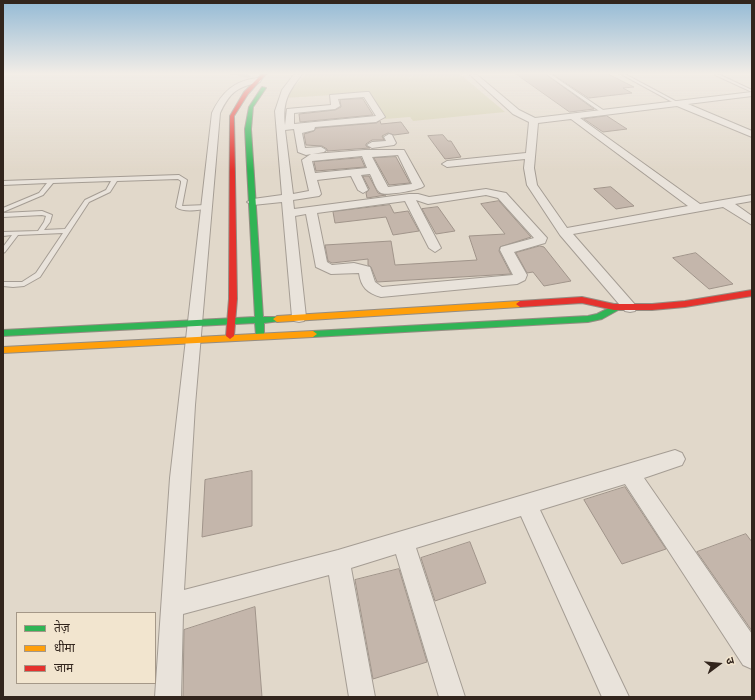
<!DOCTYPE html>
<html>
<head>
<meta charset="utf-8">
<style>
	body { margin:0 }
	#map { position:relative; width:755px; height:700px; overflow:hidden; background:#e1d8ca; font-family:Merriweather,"Noto Sans Devanagari",serif }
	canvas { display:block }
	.frame { position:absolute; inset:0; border:4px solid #32251d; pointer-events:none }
	.legend { position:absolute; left:16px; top:612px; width:140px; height:72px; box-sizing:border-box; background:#f2e5cf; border:1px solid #a59888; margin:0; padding:5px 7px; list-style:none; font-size:12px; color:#32251d }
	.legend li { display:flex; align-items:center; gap:8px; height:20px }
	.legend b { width:20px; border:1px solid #a59888 }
	.north { position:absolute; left:699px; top:644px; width:40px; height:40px; -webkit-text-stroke:3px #f2e5cf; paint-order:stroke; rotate:74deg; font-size:11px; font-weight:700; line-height:16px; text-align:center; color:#32251d }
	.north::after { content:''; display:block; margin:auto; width:14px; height:18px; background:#32251d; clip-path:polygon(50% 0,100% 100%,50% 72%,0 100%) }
</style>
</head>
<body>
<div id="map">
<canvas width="755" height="700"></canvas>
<div class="frame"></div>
<ul class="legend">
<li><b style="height:5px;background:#30b455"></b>तेज़</li>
<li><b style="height:5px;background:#ff9f0a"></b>धीमा</li>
<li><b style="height:5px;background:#e5322d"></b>जाम</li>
</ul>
<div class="north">उ</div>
</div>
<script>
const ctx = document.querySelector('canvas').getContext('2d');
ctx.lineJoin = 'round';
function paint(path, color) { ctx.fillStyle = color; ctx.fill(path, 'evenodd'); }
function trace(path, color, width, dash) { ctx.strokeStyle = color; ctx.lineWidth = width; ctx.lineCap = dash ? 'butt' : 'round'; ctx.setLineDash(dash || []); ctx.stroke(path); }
const green = new Path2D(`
	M307 73H413L409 79 415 73H459L505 112 413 121 410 117 385 119 368 93 283 98Z`);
const canal = new Path2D(`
	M223 73H241L252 76 248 78Z`);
const building = new Path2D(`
	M515 73H544L594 109 570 112Z
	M551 73H606L634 87 623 88 632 93 589 98Z
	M363 99 373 115 300 122 299 114 335 110 341 107 340 100Z
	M607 116 627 129 603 132 584 119Z
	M380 121 381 124 401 122 409 133 394 135 388 133 382 136 384 140H372L366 144V146L370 148 327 151V149L322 146 306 145 304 134 314 131 316 128 376 123Z
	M443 135 448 141H451L461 157 445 159 428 136Z
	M396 157 410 183 389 185 374 158Z
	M361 158 365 167 316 171 314 162Z
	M363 176H369L378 193 386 195 367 198 366 193 369 189Z
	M611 187 634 206 616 209 594 189Z
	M499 201 531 237 500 247 499 251 511 274 377 282 371 267 368 265V259L332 263 328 261 325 245 391 241 395 265 477 260 469 236 505 234 481 204Z
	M390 205 394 213 408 211 419 231 393 235 386 217 335 223 333 212Z
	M438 207 455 231 436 234 422 209Z
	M540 246 544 247 571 281 544 286 533 272 527 273 516 253Z
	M696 253 733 284 709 289 673 258Z
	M252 471V526L202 537 205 480Z
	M625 487 666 549 622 564 584 500Z
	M746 534 752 542V631L697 552Z
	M470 542 486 583 435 601 421 558Z
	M399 569 427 662 373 679 355 580Z
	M255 607 262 697H183L184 630Z`);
const lane = new Path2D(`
	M545 73H549L606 112 602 113Z
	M619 73H623L679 103 676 104Z
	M716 73 752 90V92L715 75Z
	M179 175 187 180 182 206 207 205 209 206V208C199 210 184 213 176 207L181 183V181L178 179 117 181 110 192 89 202 40 277 24 286 13 287 3 286V282H22L36 273 63 233 18 235 5 252 3 253V247L12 235 3 236V232L38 231 44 222 46 216 42 215 3 217V213L42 211 52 215 50 222 44 230 65 229 85 200 106 190 111 181 53 183 43 195 3 212V208L39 193 47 183 3 185V181Z`);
const street = new Path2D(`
	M295 73H303C289 91 282 101 285 125L287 109 331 105 330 95 366 92H369L385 117 376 122 315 127 314 130 302 133 305 148 321 147 326 150 324 152 313 154 365 150H404L424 186C421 190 385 196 381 193 376 191 373 179 370 174L361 175 368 190 363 193 358 190 351 176 317 180 321 194 319 196 293 200 294 209 409 194H418L429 197 486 189 506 193 547 238 545 243 514 252 527 275 525 280 517 284 381 297C367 293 361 287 359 273L331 274 316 267 306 214 295 216 306 317 304 321 299 322 294 321 292 317 282 202 253 205 247 202 253 199 282 195 275 111 282 90ZM364 97 376 116 294 124V113L335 109 340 106 338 99ZM294 129 298 152 306 155 311 154 302 160 309 191 293 194 285 130ZM398 155 412 184 388 187 372 157ZM362 156 367 168 315 173 312 161ZM486 195 498 198 534 238 501 247 500 250 513 275 382 287 375 282 370 267 354 263 332 265 327 262 317 213 405 201 429 248 435 252 441 248 416 200 428 204Z
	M468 73H475L519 110 535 118 752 92V96L688 104 752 131V137L677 106 580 118 700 204 752 195V201L735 204 752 216V225L723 207 573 234 637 307 635 311 630 312 625 311 560 235 527 185 524 168 525 159 447 167 442 164 447 161 526 153 529 122 513 114ZM571 119 688 206 567 228 537 185 534 168 538 123Z
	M257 78 261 80 260 82C237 87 230 92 220 113L195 405 184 590 338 550 675 450 682 453 685 459 682 465 644 478 752 634V669L743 665 625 484 540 510 629 697H602L521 516 416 548 465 697H439L396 554 351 568 375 697H349L329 575 183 614 181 697H155L170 478 212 113C222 92 234 81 257 78Z
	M389 134 392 135 396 143 394 145 372 148 367 145 372 142 386 141 384 137Z`);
const fast = new Path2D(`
	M262 87 266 88 253 107 251 129 263 317H280L281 319 280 321 264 323V335L260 338 256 335 255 323 3 336V330L255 317 245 129 249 107Z
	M617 304 620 305 621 307 620 309 602 319 588 322 313 337 309 334 313 331 588 316 597 314Z`);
const slow = new Path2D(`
	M520 301 524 304 520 307 277 322 273 319 277 316Z
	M313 331 317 334 313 337 3 353V347Z`);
const jam = new Path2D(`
	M263 73H267L248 94 234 116 237 299 234 336 230 339 226 336 229 299 230 116 244 92Z
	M752 290V296L685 307 652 310H614L582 303 520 307 516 304 520 301 582 297 614 304H652L685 301Z`);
paint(green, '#d2cead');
paint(canal, '#b6c4b9');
paint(building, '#c4b6ab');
trace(building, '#a0948a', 1);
trace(lane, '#a59d94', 2);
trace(street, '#a59d94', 2);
trace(fast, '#958d83', 2);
trace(slow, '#958d83', 2);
trace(jam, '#958d83', 2);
paint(lane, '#e9e3db');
paint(street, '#e9e3db');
paint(fast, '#30b455');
paint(slow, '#ff9f0a');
paint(jam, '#e5322d');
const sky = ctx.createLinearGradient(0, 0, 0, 171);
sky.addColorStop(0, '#94bad5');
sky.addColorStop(0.43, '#f2ede7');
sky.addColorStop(1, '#f2ede700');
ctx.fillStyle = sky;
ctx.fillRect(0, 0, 755, 171);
</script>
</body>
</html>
